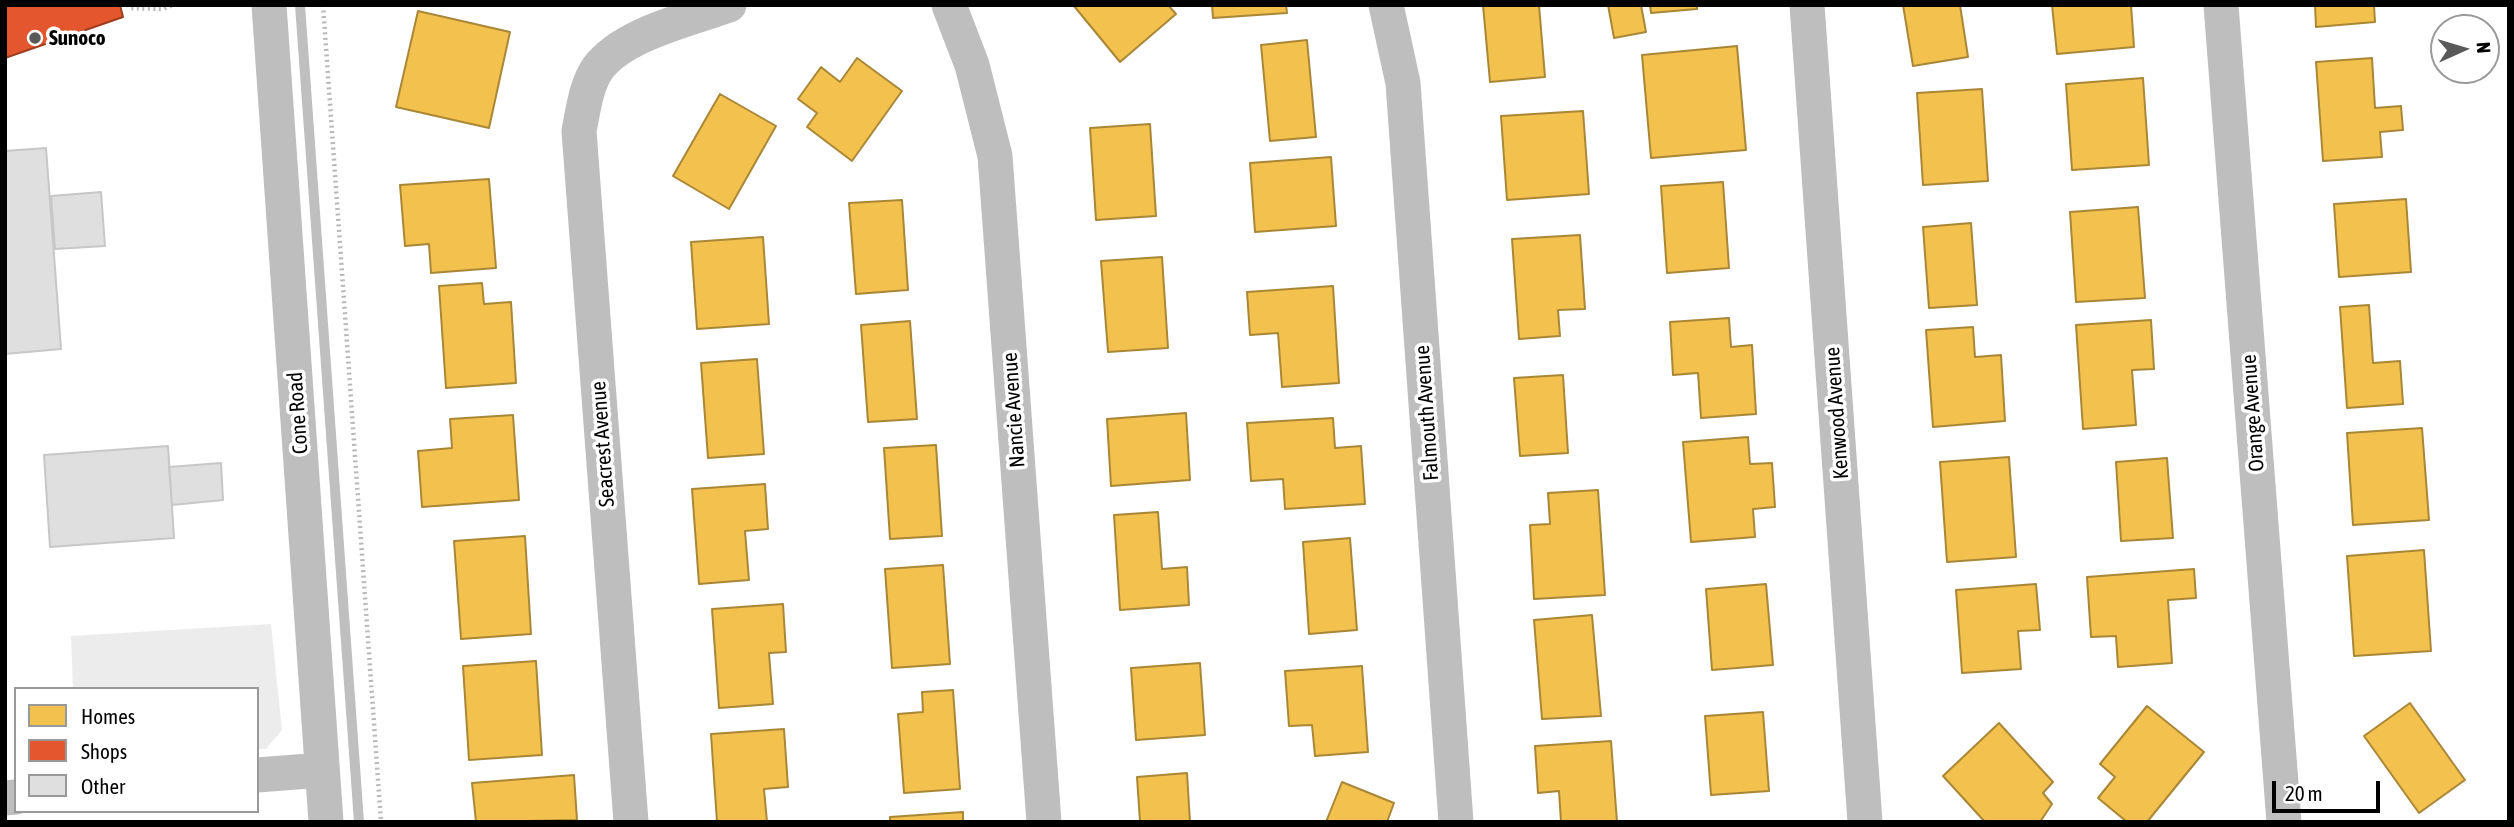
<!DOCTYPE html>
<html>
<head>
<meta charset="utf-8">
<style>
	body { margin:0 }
	#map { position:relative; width:2514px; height:827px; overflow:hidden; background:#fff; font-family:"Asap Condensed",sans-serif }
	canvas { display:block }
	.frame { position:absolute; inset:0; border:7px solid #000; pointer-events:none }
	.legend { position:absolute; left:14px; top:687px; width:245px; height:126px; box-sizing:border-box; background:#fff; border:2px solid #999; margin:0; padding:9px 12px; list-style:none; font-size:21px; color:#000 }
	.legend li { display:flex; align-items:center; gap:14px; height:35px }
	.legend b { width:35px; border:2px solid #999 }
	.north { position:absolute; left:2430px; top:14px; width:70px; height:70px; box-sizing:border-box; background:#fff; border:2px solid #999; border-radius:50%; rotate:86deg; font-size:19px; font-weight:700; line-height:28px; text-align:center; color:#000 }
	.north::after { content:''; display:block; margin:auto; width:24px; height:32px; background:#595959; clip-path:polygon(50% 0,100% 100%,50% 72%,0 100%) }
	.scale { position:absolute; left:2272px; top:781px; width:108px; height:32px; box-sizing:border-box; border:4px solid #000; border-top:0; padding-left:9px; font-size:21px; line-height:24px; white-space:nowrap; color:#000; -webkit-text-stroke:5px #fff; paint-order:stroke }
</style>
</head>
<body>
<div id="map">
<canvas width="2514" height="827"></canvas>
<div class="frame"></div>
<ul class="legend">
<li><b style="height:19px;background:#f2c14e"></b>Homes</li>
<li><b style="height:19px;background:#e4572e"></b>Shops</li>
<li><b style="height:19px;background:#dfdfdf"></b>Other</li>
</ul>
<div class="north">N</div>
<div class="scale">20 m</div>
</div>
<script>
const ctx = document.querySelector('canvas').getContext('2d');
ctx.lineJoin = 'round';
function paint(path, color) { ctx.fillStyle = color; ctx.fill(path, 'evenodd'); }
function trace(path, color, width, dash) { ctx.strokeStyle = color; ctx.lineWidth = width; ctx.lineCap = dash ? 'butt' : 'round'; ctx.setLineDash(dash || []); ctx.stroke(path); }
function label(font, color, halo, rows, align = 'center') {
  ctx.font = font + ' "Asap Condensed",sans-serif'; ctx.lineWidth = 7; ctx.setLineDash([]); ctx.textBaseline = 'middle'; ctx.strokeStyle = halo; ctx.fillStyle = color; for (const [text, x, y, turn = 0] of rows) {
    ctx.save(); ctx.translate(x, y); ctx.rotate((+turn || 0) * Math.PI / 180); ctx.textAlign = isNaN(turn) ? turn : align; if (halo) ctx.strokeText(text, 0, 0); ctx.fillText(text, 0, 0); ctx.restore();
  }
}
const green = new Path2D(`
	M271 624 282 730 266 749H257V689H73L71 636Z`);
const homes = new Path2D(`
	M1168 5 1176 14 1120 62 1074 6Z
	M1212 5H1286L1287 13 1213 18Z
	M1483 5H1539L1545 77 1490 82Z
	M1608 5H1641L1646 32 1614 38Z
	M1650 5H1697V9L1651 13Z
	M1903 5H1960L1968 57 1913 66Z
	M2052 5H2131L2134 47 2057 54Z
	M2315 5H2374L2375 22 2316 27Z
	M418 11 510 32 489 128 396 107Z
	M1307 40 1316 137 1270 141 1261 45Z
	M1737 46 1746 150 1651 158 1642 55Z
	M857 58 902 91 852 161 807 127 817 113 798 99 821 67 840 82Z
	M2372 58 2375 108 2401 106 2403 130 2380 132 2382 157 2323 161 2316 62Z
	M2143 78 2149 165 2072 170 2066 84Z
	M1982 89 1988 181 1923 185 1917 93Z
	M720 94 776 126 729 209 673 176Z
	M1583 111 1589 194 1507 200 1501 116Z
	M1150 124 1156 216 1096 220 1090 128Z
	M1331 157 1336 226 1255 232 1250 163Z
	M489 179 496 268 431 273 429 244 405 246 400 185Z
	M1723 182 1729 268 1667 273 1661 186Z
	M2406 199 2411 272 2339 277 2334 204Z
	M902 200 908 290 856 294 849 203Z
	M2138 207 2145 298 2076 302 2070 212Z
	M1971 223 1977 305 1929 308 1923 227Z
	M1580 235 1585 309 1558 310 1560 336 1519 339 1512 239Z
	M763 237 769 324 697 329 691 242Z
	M1162 257 1168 348 1108 352 1101 261Z
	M482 283 484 304 511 302 516 383 446 388 439 286Z
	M1333 286 1339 383 1282 387 1278 333 1250 335 1247 292Z
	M2369 305 2373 363 2400 361 2403 404 2347 408 2340 307Z
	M1729 318 1731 347 1752 345 1756 414 1701 418 1698 373 1673 375 1670 322Z
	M2151 320 2154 369 2132 370 2136 425 2083 429 2076 325Z
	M910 321 917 419 868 422 861 325Z
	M1973 327 1975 357 2001 355 2005 421 1933 427 1926 330Z
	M757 359 764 454 708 458 701 363Z
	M1563 375 1568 453 1520 456 1514 378Z
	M1186 413 1190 480 1111 486 1107 419Z
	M513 415 519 500 422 507 418 451 452 448 450 419Z
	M1333 418 1335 448 1361 446 1365 504 1285 509 1283 479 1251 481 1247 423Z
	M2422 428 2429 520 2353 525 2347 433Z
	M1748 437 1750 464 1772 463 1775 507 1753 509 1755 537 1691 542 1683 442Z
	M936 445 942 536 890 539 884 448Z
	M2009 457 2016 557 1947 562 1940 462Z
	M2167 458 2173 538 2121 541 2116 462Z
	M765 484 768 529 745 531 749 580 699 584 692 489Z
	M1598 490 1605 595 1534 599 1530 525 1550 524 1548 493Z
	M1158 512 1162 569 1187 567 1189 605 1120 610 1114 515Z
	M525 536 531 634 461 639 454 541Z
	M1350 538 1357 630 1309 634 1303 542Z
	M2424 550 2431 651 2354 656 2347 556Z
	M943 565 950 664 892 668 885 569Z
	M2194 569 2196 598 2168 600 2172 663 2118 667 2116 636 2091 637 2087 577Z
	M1766 584 1773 665 1712 670 1706 589Z
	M2036 584 2040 630 2018 631 2021 669 1962 673 1956 590Z
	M783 604 786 652 769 653 773 704 719 708 712 609Z
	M1592 615 1601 716 1542 719 1534 620Z
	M536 661 542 755 469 760 463 666Z
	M1200 663 1205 735 1136 740 1131 668Z
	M1362 666 1368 752 1315 756 1312 725 1289 726 1285 671Z
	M953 690 960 789 904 793 898 714 923 712 922 692Z
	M2410 703 2465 780 2419 813 2364 736Z
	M2147 706 2204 752 2147 822H2127L2098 798 2115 777 2100 764Z
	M1763 712 1769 791 1711 795 1705 716Z
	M1999 723 2053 782 2043 793 2052 804 2040 822H1985L1943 776Z
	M784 729 788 787 764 789 767 822H717L711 734Z
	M1611 741 1617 822H1561L1559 791 1538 793 1535 746Z
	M1187 773 1190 822H1140L1137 777Z
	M574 775 577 820 476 822 472 783Z
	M1342 782 1394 803 1387 822H1326Z
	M963 812V822H890V817Z`);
const shops = new Path2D(`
	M5 5H120L123 17 5 58Z`);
const stream = new Path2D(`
	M300 5 359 822`);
const building = new Path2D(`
	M46 148 61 349 5 354V151Z
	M101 192 105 246 55 249 51 196Z
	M168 446 174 538 50 547 44 455Z
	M221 463 223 500 172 505 169 467Z`);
const path = new Path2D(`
	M128 5 129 8 163 9 173 5
	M323 5 381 822`);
const minor = new Path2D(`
	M269 5 326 822
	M949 5 972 65 995 156 1044 822
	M1386 5 1403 83 1456 822
	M1807 5 1865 822
	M2221 5 2284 822
	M257 775 322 770
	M5 798 16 797
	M631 822 579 131C583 111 586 85 598 68 623 34 690 19 729 5`);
const markers = [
	[35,38,7,"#595959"]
];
const poiNames = [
	["Sunoco",49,38]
];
const streetNames = [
	["Nancie Avenue",1014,410,-94],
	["Cone Road",298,413,-94],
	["Falmouth Avenue",1427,413,-94],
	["Kenwood Avenue",1837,413,-94],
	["Orange Avenue",2253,413,-94],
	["Seacrest Avenue",603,444,-94]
];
paint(green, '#ececec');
paint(homes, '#f2c14e');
trace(homes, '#a98737', 2);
paint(shops, '#e4572e');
trace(shops, '#a03d20', 2);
trace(stream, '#bfbfbf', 10);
paint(building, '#dfdfdf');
trace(building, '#c7c7c7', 2);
trace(path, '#b9b9b9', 4.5, [2, 3.5]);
trace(minor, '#bebebe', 35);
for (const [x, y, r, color] of markers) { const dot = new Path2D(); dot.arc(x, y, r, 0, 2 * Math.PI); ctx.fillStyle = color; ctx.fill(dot); trace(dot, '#fff', 2.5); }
label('bold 21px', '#000', '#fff', poiNames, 'left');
label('21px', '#000', '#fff', streetNames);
</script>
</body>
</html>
